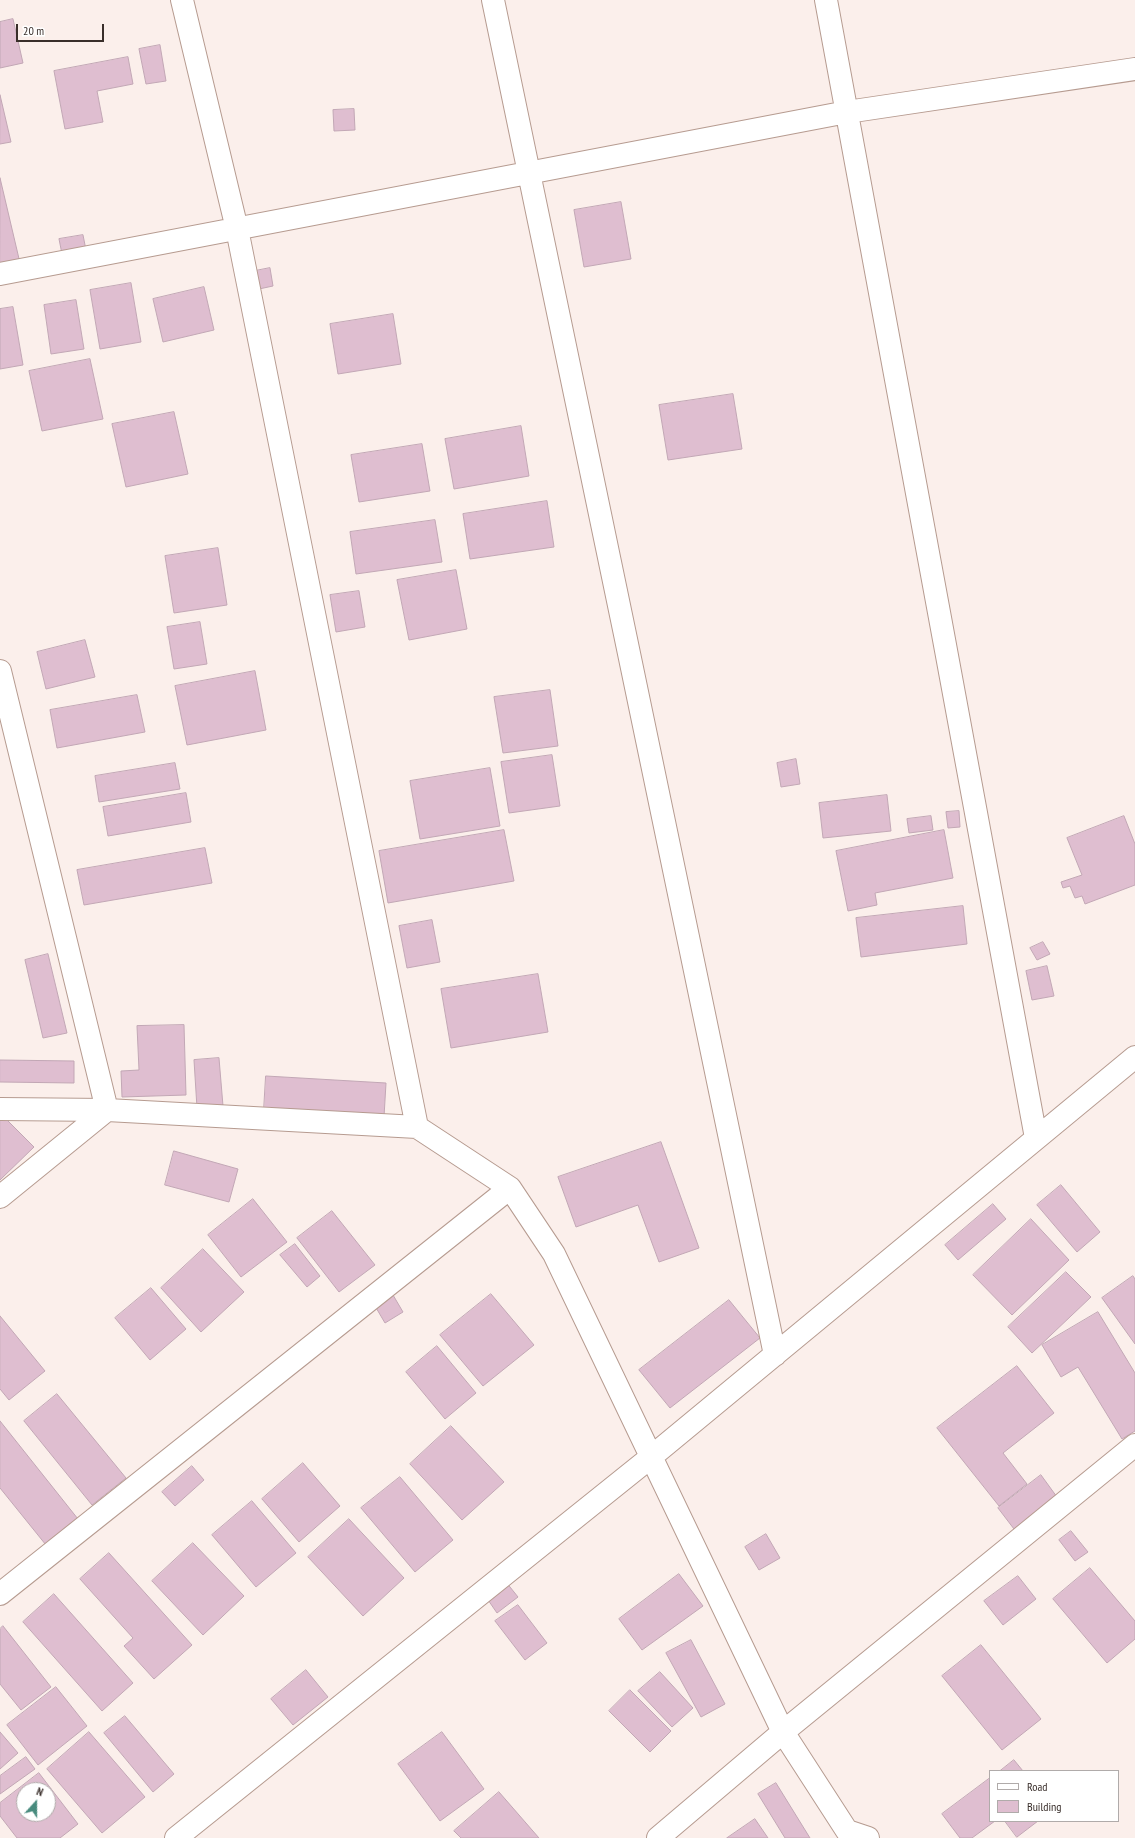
<!DOCTYPE html>
<html>
<head>
<meta charset="utf-8">
<style>
	body { margin:0 }
	#map { position:relative; width:1135px; height:1838px; overflow:hidden; background:#fbefeb; font-family:"PT Sans Narrow",sans-serif }
	canvas { display:block }
	.legend { position:absolute; left:989px; top:1770px; width:130px; height:52px; box-sizing:border-box; background:#fff; border:1px solid #b0abaa; margin:0; padding:5px 7px; list-style:none; font-size:12px; color:#392e2a }
	.legend li { display:flex; align-items:center; gap:8px; height:20px }
	.legend b { width:20px; border:1px solid #b0abaa }
	.north { position:absolute; left:16px; top:1782px; width:40px; height:40px; box-sizing:border-box; background:#fff; border:1px solid #b0abaa; border-radius:50%; rotate:21deg; font-size:11px; font-weight:700; line-height:16px; text-align:center; color:#392e2a }
	.north::after { content:''; display:block; margin:auto; width:14px; height:18px; background:#488b7e; clip-path:polygon(50% 0,100% 100%,50% 72%,0 100%) }
	.scale { position:absolute; left:16px; top:24px; width:88px; height:18px; box-sizing:border-box; border:2px solid #392e2a; border-top:0; padding-left:5px; font-size:12px; line-height:14px; white-space:nowrap; color:#392e2a; -webkit-text-stroke:3px #fff; paint-order:stroke }
</style>
</head>
<body>
<div id="map">
<canvas width="1135" height="1838"></canvas>
<ul class="legend">
<li><b style="height:5px;background:#fff"></b>Road</li>
<li><b style="height:11px;background:#dfbed0"></b>Building</li>
</ul>
<div class="north">N</div>
<div class="scale">20 m</div>
</div>
<script>
const ctx = document.querySelector('canvas').getContext('2d');
ctx.lineJoin = 'round';
function paint(path, color) { ctx.fillStyle = color; ctx.fill(path, 'evenodd'); }
function trace(path, color, width, dash) { ctx.strokeStyle = color; ctx.lineWidth = width; ctx.lineCap = dash ? 'butt' : 'round'; ctx.setLineDash(dash || []); ctx.stroke(path); }
const building = new Path2D(`
	M13 19 23 63 0 68V22Z
	M160 45 166 81 146 84 139 49Z
	M128 57 133 84 97 91 103 122 65 129 54 71Z
	M0 95 11 142 0 144Z
	M354 109 355 130 334 131 333 110Z
	M0 178 20 263 0 268Z
	M621 202 631 259 584 267 574 210Z
	M83 235 87 255 63 259 59 239Z
	M270 268 273 286 259 289 255 271Z
	M131 283 141 342 100 349 90 290Z
	M204 287 214 330 163 342 153 299Z
	M76 300 84 349 51 354 44 305Z
	M13 307 23 365 0 369V309Z
	M393 314 401 364 338 374 330 324Z
	M90 359 103 419 42 431 29 371Z
	M733 394 742 449 668 460 659 405Z
	M174 412 188 474 126 487 112 424Z
	M521 426 529 476 454 489 445 439Z
	M422 444 430 491 359 502 351 455Z
	M547 501 554 547 470 559 463 514Z
	M435 520 442 562 356 574 350 532Z
	M218 548 227 605 174 613 165 556Z
	M456 570 467 629 409 640 397 580Z
	M359 591 365 627 336 632 330 595Z
	M200 622 207 664 174 669 167 627Z
	M85 640 95 677 46 689 37 652Z
	M255 671 266 730 187 745 175 686Z
	M550 690 558 746 503 753 494 697Z
	M137 695 145 732 57 748 50 710Z
	M552 755 560 806 509 813 501 762Z
	M796 759 800 784 781 787 777 763Z
	M175 763 180 789 99 802 95 776Z
	M490 768 500 826 420 839 410 781Z
	M186 793 191 822 108 836 103 807Z
	M887 795 891 831 823 838 819 803Z
	M959 811 960 827 948 828 946 812Z
	M931 816 933 830 909 833 907 819Z
	M1124 816 1135 844V885L1085 904 1082 896 1075 898 1070 886 1063 888 1061 882 1082 875 1067 838Z
	M504 830 514 881 388 903 379 851Z
	M944 830 953 878 875 893 877 905 848 911 836 851Z
	M205 848 212 883 84 905 77 870Z
	M963 906 967 944 861 957 856 918Z
	M432 920 440 962 407 968 399 926Z
	M1043 942 1050 954 1037 960 1030 948Z
	M48 954 67 1033 43 1038 25 960Z
	M1047 966 1054 996 1032 1000 1026 971Z
	M538 974 548 1032 451 1048 441 989Z
	M184 1025 186 1095 122 1097 121 1071 139 1070 137 1026Z
	M219 1058 223 1106 197 1108 194 1060Z
	M0 1060 74 1061V1083L0 1082Z
	M266 1076 386 1083 384 1117 264 1110Z
	M0 1113 34 1147 0 1180Z
	M661 1142 699 1248 659 1262 638 1205 576 1227 558 1177Z
	M174 1151 238 1169 229 1202 165 1185Z
	M1061 1185 1100 1232 1077 1252 1037 1205Z
	M253 1199 287 1242 241 1277 208 1235Z
	M993 1204 1006 1219 958 1260 945 1245Z
	M332 1211 375 1265 339 1292 297 1238Z
	M1031 1219 1069 1260 1012 1315 973 1275Z
	M295 1244 320 1276 307 1287 280 1255Z
	M203 1249 244 1292 201 1332 161 1288Z
	M1066 1272 1091 1297 1032 1353 1008 1327Z
	M1133 1276 1135 1279V1344L1102 1298Z
	M151 1288 186 1329 150 1360 115 1318Z
	M491 1294 534 1345 483 1386 440 1335Z
	M393 1295 403 1312 385 1323 375 1306Z
	M729 1300 760 1338 670 1408 639 1370Z
	M1098 1312 1135 1373V1431L1122 1439 1078 1367 1061 1377 1042 1345Z
	M0 1316 45 1371 9 1400 0 1389Z
	M437 1346 476 1393 445 1419 406 1372Z
	M1017 1366 1054 1413 1003 1453 1027 1484 999 1506 937 1428Z
	M57 1394 126 1478 92 1505 24 1421Z
	M0 1421 78 1519 46 1545 0 1488Z
	M451 1426 504 1482 462 1520 410 1464Z
	M303 1463 340 1506 299 1542 262 1499Z
	M192 1466 204 1480 175 1506 162 1492Z
	M1041 1475 1057 1497 1014 1529 998 1508Z
	M400 1477 453 1540 415 1572 361 1508Z
	M252 1501 296 1553 256 1587 212 1535Z
	M349 1519 404 1578 363 1616 308 1557Z
	M1071 1531 1088 1552 1075 1561 1059 1540Z
	M766 1534 780 1558 759 1570 745 1547Z
	M193 1543 244 1596 203 1635 152 1581Z
	M109 1553 192 1645 154 1679 124 1646 133 1638 80 1579Z
	M1090 1568 1135 1621V1639L1107 1663 1053 1599Z
	M679 1574 703 1606 642 1650 619 1619Z
	M1018 1576 1036 1599 1003 1625 984 1601Z
	M506 1582 518 1597 497 1613 486 1597Z
	M54 1594 133 1683 102 1711 23 1622Z
	M518 1605 547 1643 525 1660 495 1621Z
	M3 1626 51 1687 21 1710 0 1684V1629Z
	M691 1640 725 1704 701 1717 666 1653Z
	M981 1645 1041 1719 1002 1750 942 1676Z
	M306 1670 328 1697 293 1725 271 1699Z
	M660 1672 693 1708 672 1727 638 1691Z
	M56 1687 87 1726 38 1765 7 1725Z
	M630 1690 671 1731 650 1752 609 1711Z
	M125 1716 174 1774 153 1792 104 1733Z
	M0 1732 18 1753 0 1769Z
	M89 1732 145 1797 102 1833 47 1769Z
	M442 1732 484 1789 440 1821 398 1764Z
	M26 1757 35 1769 0 1794V1776Z
	M1014 1760 1023 1771H1000Z
	M39 1773 78 1824 60 1838H17L0 1816V1803ZM24 1790H48V1814H24Z
	M990 1778V1821H995L972 1838H960L942 1814Z
	M776 1783 810 1838H785L758 1794Z
	M499 1792 539 1838H461L454 1831Z
	M755 1819 768 1838H727Z
	M1005 1821H1038L1017 1837Z`);
const street = new Path2D(`
	M182 0 237 229 417 1127
	M493 0 775 1355
	M826 0 1036 1138
	M0 274 847 112 1135 69
	M0 671 107 1110 0 1197
	M0 1109 107 1110 417 1127 510 1188 554 1254 783 1732 847 1831 868 1838
	M0 1594 510 1188
	M176 1838 651 1457 1135 1057
	M658 1838 783 1732 1135 1445`);
paint(building, '#dfbed0');
trace(building, '#c2a7b5', 1);
trace(street, '#b69b90', 24);
trace(street, '#fff', 22);
</script>
</body>
</html>
